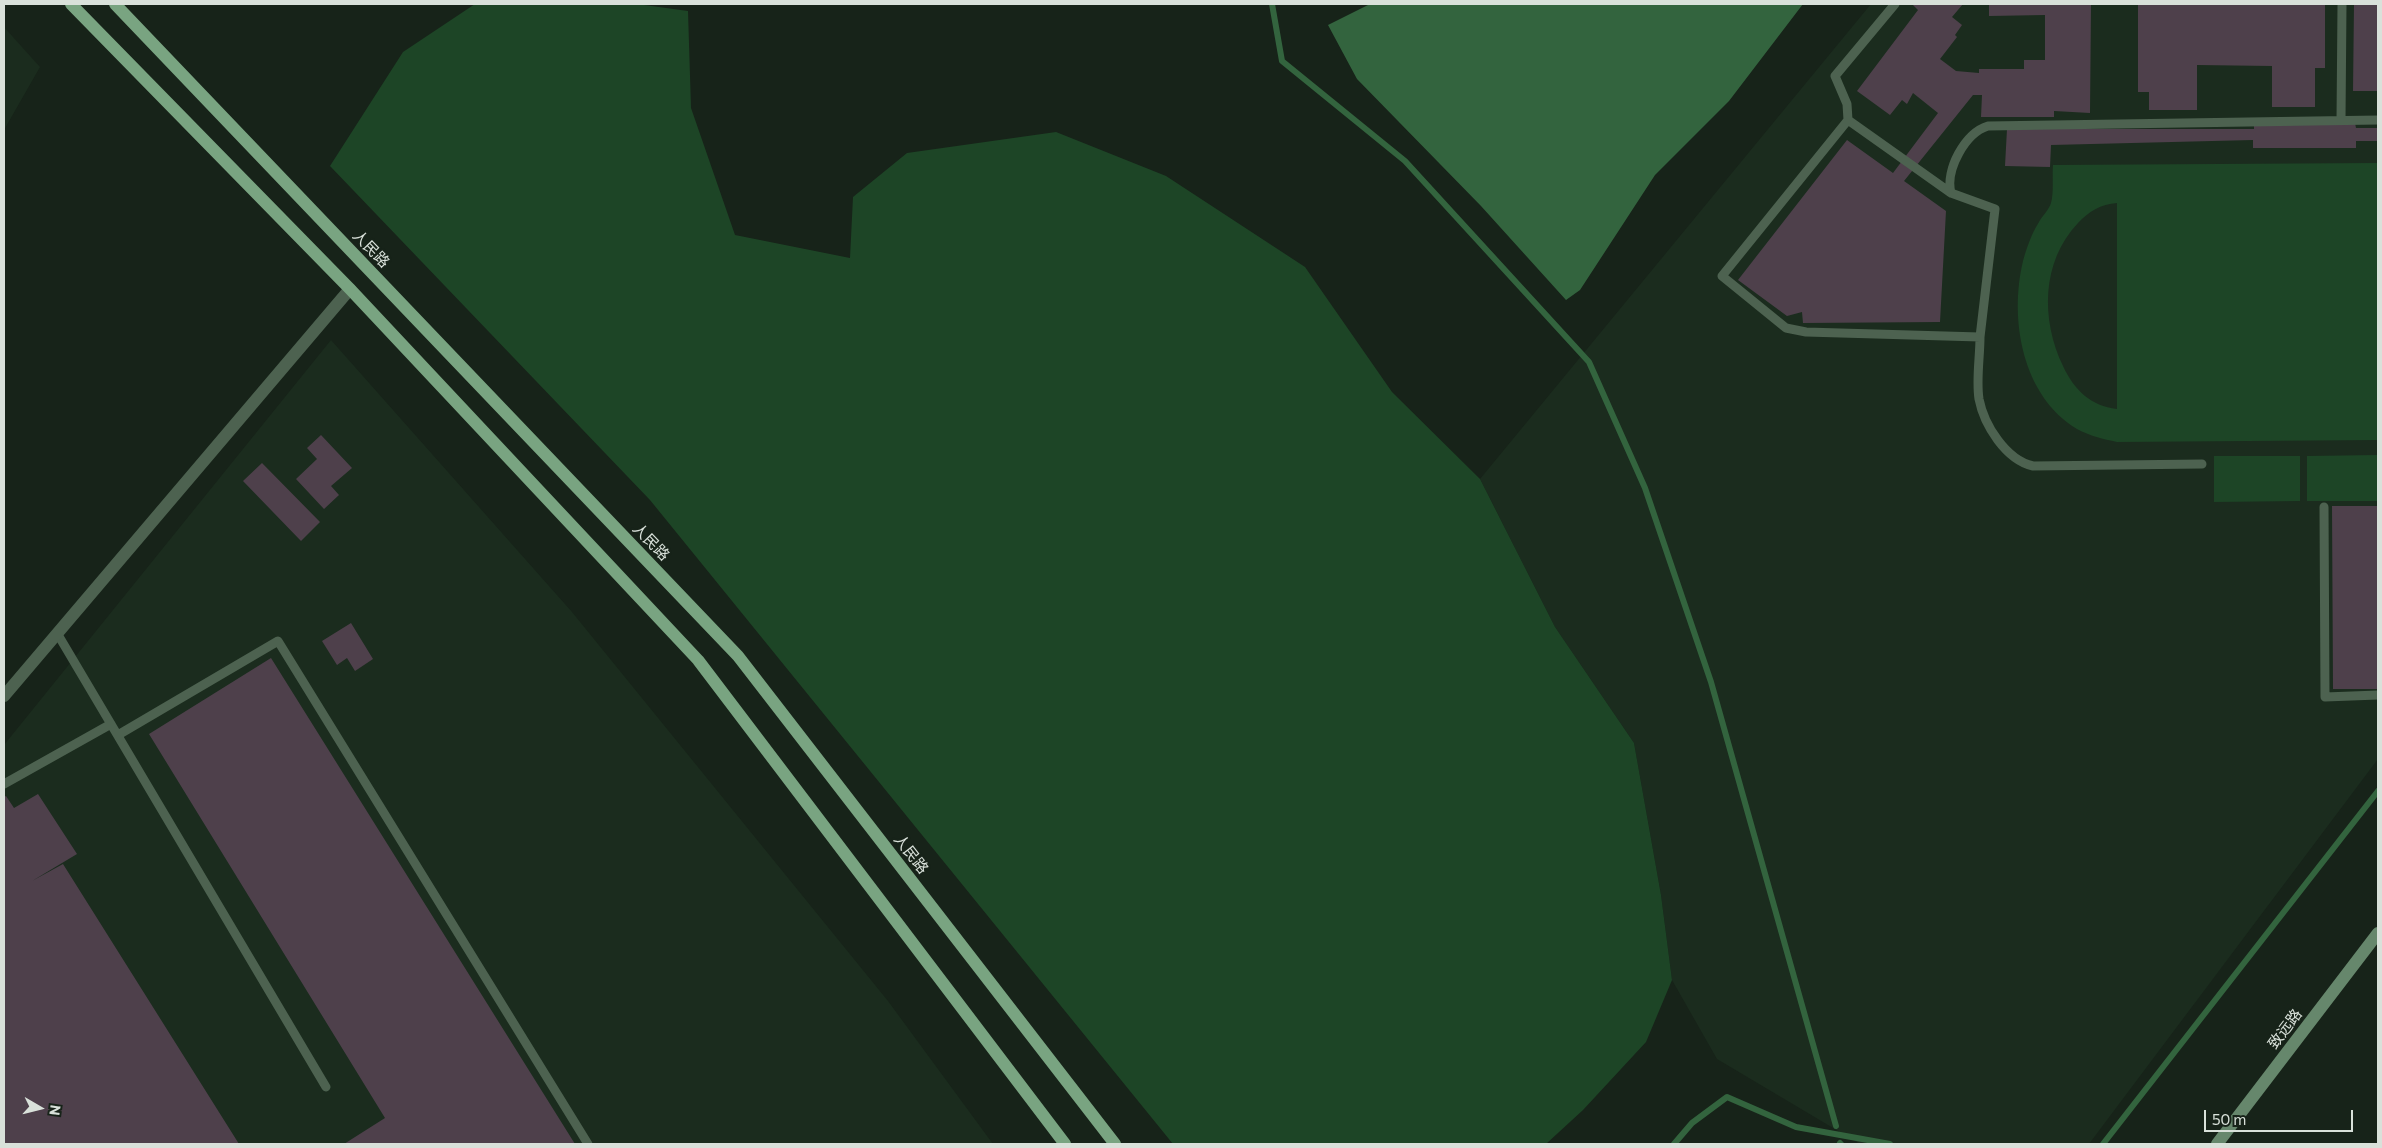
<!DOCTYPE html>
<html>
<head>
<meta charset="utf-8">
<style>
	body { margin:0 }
	#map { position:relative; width:2382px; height:1148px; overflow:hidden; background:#172319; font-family:Commissioner,sans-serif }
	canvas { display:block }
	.frame { position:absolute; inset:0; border:5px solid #d9e1da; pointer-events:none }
	.north { position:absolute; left:15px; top:1083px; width:50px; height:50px; -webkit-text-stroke:4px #172319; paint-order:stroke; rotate:98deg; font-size:14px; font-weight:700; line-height:20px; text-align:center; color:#d9e1da }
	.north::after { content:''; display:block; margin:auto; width:18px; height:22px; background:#d9e1da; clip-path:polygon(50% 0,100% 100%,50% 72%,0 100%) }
	.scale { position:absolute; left:2204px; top:1110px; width:149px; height:22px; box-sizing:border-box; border:2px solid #d9e1da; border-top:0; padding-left:6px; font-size:15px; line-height:18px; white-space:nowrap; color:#d9e1da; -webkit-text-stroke:4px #172319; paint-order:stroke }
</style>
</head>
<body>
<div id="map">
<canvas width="2382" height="1148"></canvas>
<div class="frame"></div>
<div class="north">N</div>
<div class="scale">50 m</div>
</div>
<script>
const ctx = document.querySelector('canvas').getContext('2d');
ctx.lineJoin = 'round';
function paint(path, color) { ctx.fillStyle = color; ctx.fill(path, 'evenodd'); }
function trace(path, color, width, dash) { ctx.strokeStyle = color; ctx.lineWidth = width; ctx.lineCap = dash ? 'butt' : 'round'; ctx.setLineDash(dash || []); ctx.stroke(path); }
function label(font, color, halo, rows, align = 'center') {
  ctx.font = font + ' Commissioner,"Noto Sans SC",sans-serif'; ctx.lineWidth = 4.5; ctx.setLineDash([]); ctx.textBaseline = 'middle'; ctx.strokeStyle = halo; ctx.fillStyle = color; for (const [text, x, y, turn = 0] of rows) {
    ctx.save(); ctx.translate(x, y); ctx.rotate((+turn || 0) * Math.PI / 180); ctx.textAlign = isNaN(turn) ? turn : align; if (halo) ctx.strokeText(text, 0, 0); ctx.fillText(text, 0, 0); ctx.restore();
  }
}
const built = new Path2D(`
	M1871 4H2378V759L2089 1144H1860L1717 1059 1672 980 1661 895 1634 743 1555 627 1480 479Z
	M4 27 40 67 4 130Z
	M331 340 572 612 888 1001 993 1144H4V745Z`);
const green = new Path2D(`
	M475 4H637L688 11 691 108 735 235 850 258 853 197 907 153 1056 132 1166 176 1305 267 1392 392 1480 479 1555 627 1634 743 1661 895 1672 980 1646 1042 1583 1110 1546 1144H1173L650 500 330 166 403 52Z
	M2378 163V440L2117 442C2103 439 2090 436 2077 429 2022 396 2009 319 2023 261 2027 247 2031 235 2039 222 2042 216 2049 210 2051 203 2054 192 2052 176 2053 165ZM2117 203V409C2091 406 2074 390 2063 366 2041 320 2041 262 2078 223 2088 212 2101 204 2117 203Z
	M2378 455V501H2307V456Z
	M2214 456H2300V501L2214 502Z`);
const water = new Path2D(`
	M1370 4H1803L1729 101 1655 175 1580 290 1566 300 1481 206 1357 79 1328 25Z`);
const stream = new Path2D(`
	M1272 4 1282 61 1405 161 1589 362 1645 488 1711 682 1836 1126
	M1840 1143 1841 1144
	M1674 1144 1692 1123 1727 1097 1796 1127 1890 1144
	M2103 1144 2378 791`);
const building = new Path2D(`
	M1912 4H1963L1952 17 1962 25 1955 35 1957 37 1940 59 1956 71 1979 73V69H2024V60H2045V15L1989 16V4H2091L2090 113 2054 111V117H1981L1982 95H1973L1904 181 1946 211 1940 322 1803 323 1802 312 1787 316 1738 280 1847 140 1893 173 1938 113 1913 93 1907 104 1902 100 1890 115 1857 91 1918 10Z
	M2138 4H2325V68H2315V107H2272V66L2197 65V110H2149V92H2138Z
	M2354 4H2378V91H2353Z
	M2254 123H2355L2356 128H2378V141H2356V148H2253V140L2051 145 2050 167 2005 166 2007 129H2254Z
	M321 435 352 468 331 486 339 495 324 509 296 479 317 459 307 448Z
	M262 463 320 522 301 541 243 481Z
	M2332 506H2378V689H2333Z
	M351 623 373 659 355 671 347 658 337 665 322 641Z
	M271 658 575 1144H344L385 1118 149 734Z
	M38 794 77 854 32 881 63 864 239 1144H4V797L6 796 14 808Z`);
const service = new Path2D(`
	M1895 4 1835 76 1847 104 1848 120 1722 276 1786 328 1806 332 1980 337 1995 209 1951 193C1945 170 1965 133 1988 126L2378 120
	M1848 120 1951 193
	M2341 120 2342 4
	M1980 337C1980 357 1976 380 1979 399 1984 425 2006 460 2033 466L2202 464
	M2324 507 2325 697 2378 695
	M57 633 326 1087
	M118 735 278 641 588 1144
	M4 784 111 724`);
const tertiary = new Path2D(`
	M4 696 350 289`);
const secondary = new Path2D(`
	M2217 1144 2378 933`);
const primary = new Path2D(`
	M71 4 350 289 698 660 1065 1144
	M115 4 738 656 1115 1144`);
const streetNames = [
	["人民路",371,249,46],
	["人民路",651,542,46],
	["人民路",911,854,52],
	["致远路",2285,1029,-53]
];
paint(built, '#1b2c1e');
paint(green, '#1d4526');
paint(water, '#33643e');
trace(stream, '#33643e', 6);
paint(building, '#4e404b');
trace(service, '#4d6250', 9);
trace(tertiary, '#4d6250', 12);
trace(secondary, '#66876c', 12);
trace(primary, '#79a481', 12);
label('15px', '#d9e1da', '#172319', streetNames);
</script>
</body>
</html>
